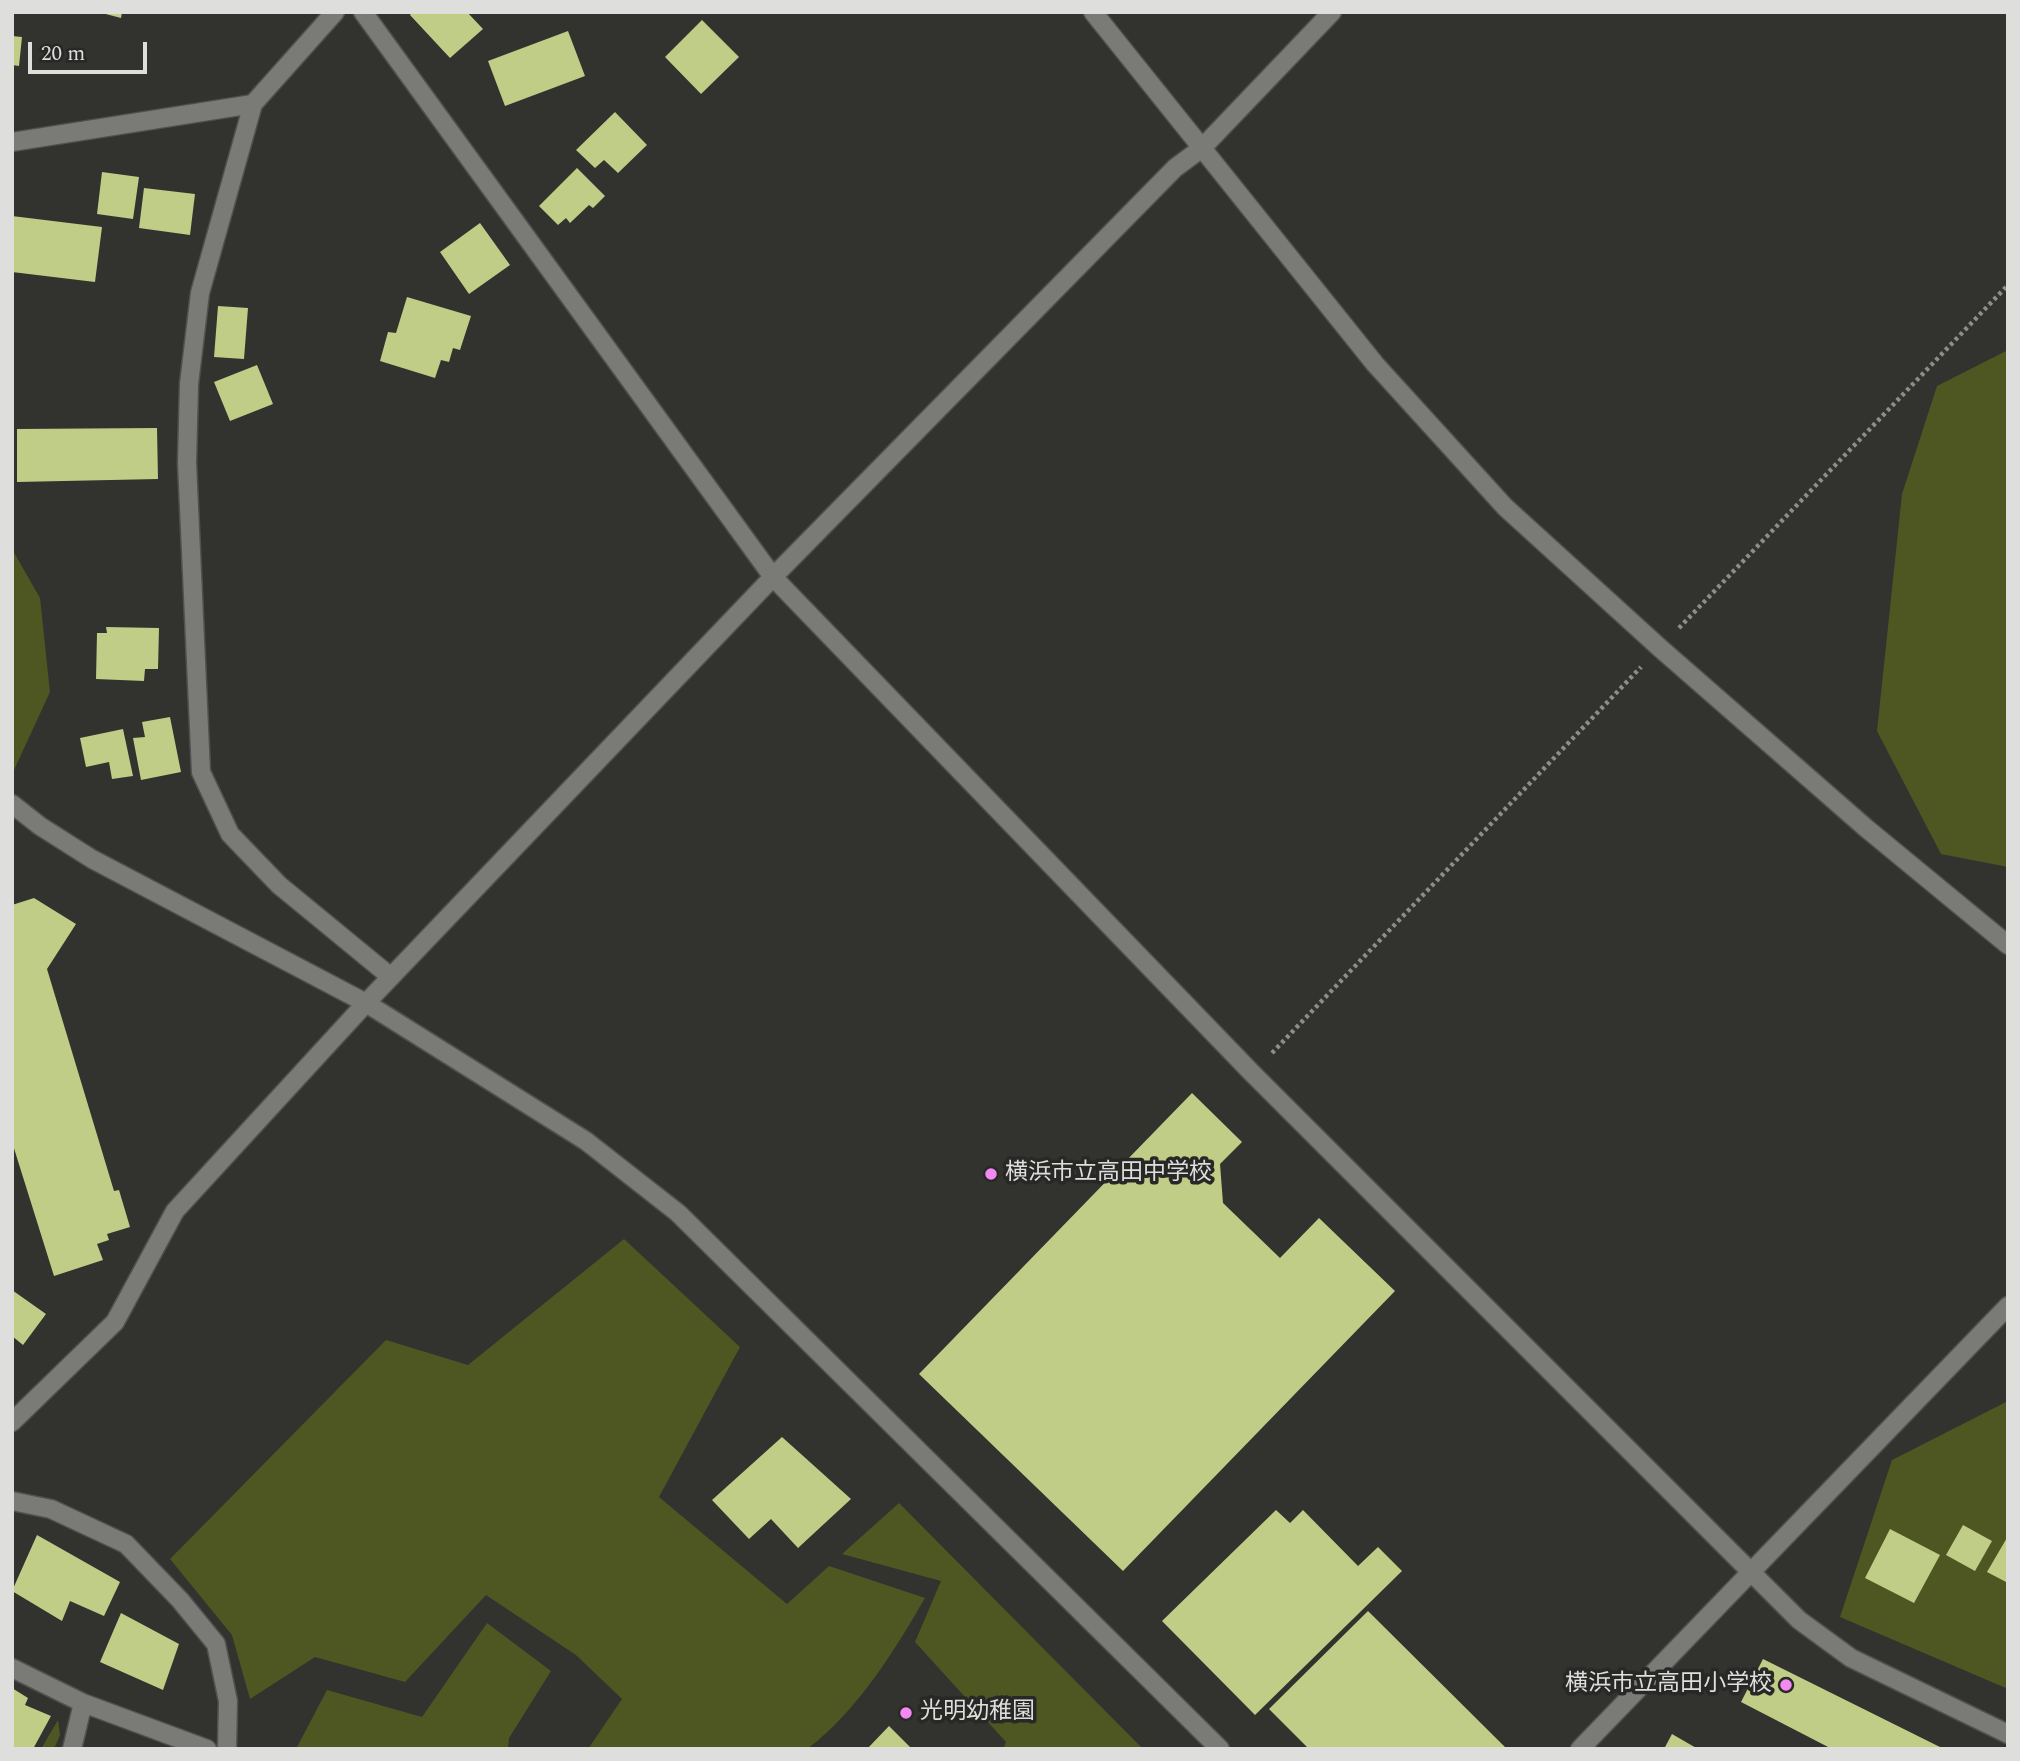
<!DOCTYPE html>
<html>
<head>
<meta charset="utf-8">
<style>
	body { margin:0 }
	#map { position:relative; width:2020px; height:1761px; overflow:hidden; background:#32322f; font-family:Spectral,serif }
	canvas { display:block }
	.frame { position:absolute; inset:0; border:14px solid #dededc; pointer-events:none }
	.scale { position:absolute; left:28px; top:42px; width:119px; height:32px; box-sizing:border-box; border:4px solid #dededc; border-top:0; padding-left:9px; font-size:21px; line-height:24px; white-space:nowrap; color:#dededc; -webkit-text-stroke:5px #282826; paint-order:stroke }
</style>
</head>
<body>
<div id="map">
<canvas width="2020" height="1761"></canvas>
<div class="frame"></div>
<div class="scale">20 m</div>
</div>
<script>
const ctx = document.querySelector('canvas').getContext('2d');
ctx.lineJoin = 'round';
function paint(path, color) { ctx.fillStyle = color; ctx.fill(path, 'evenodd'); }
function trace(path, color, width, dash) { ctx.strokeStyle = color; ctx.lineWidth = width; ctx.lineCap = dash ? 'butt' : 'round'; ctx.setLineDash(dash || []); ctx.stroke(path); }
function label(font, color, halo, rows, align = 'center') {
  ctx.font = font + ' Spectral,"Noto Sans JP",serif'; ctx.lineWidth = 7; ctx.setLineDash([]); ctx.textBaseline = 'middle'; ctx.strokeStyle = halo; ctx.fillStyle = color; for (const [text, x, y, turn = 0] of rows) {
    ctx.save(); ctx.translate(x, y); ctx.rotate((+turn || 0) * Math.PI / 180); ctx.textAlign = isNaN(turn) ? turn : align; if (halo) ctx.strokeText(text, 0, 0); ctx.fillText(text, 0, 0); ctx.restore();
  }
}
const green = new Path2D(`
	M2008 350V867L1941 854 1877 731 1902 494 1937 386Z
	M12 549 40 598 50 692 14 770 12 765Z
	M624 1239 740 1347 659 1497 787 1604 829 1566 925 1598C895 1650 856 1713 807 1749H588L622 1699 576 1655 486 1595 405 1682 315 1657 250 1699 232 1635 170 1559 386 1340 468 1365Z
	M2008 1401V1689L1840 1617 1892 1460Z
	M899 1503 1143 1749H1003L1006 1742 915 1642 941 1581 842 1554Z
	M487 1623 551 1671 509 1738 508 1749H296L327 1690 422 1717Z
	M58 1720 60 1735 54 1749H41Z`);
const building = new Path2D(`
	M98 12H122L121 18Z
	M412 12H467L483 29 450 58 410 15Z
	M702 20 739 57 701 94 665 57Z
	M568 31 585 76 505 106 488 61Z
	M12 36 22 37 19 66 12 65Z
	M615 112 647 145 618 173 604 160 595 168 576 150Z
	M577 168 605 196 593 208 589 205 570 223 566 218 558 225 539 206Z
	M102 172 139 177 133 219 97 214Z
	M144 188 195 194 190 235 139 228Z
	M12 216 102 227 95 282 12 272Z
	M480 223 510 265 469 294 440 252Z
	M407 297 471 316 460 350 453 348 449 362 441 360 435 378 380 361 388 332 396 333Z
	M218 306 248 308 244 359 214 357Z
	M257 365 273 404 230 421 214 382Z
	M157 428 158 479 17 482V429Z
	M106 627 159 628 158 669H145L144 681 96 679 97 633H107Z
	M170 717 181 772 141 780 133 738 145 737 142 722Z
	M123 729 133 776 112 779 109 762 86 767 80 738Z
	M34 898 76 924 47 969 114 1191 119 1190 130 1227 107 1234 109 1240 97 1244 103 1260 54 1276 12 1142V905Z
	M1192 1093 1242 1142 1220 1164 1223 1203 1280 1258 1319 1218 1395 1291 1123 1571 919 1374Z
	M12 1290 46 1314 23 1345 12 1336Z
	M782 1437 851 1499 798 1548 771 1519 749 1539 712 1500Z
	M1276 1510 1290 1523 1303 1510 1358 1566 1378 1547 1402 1571 1255 1715 1162 1621Z
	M1963 1525 1992 1541 1975 1571 1946 1555Z
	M1890 1529 1940 1555 1914 1603 1865 1578Z
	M37 1535 120 1582 104 1616 70 1601 62 1621 12 1591Z
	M2008 1536V1583L1987 1572Z
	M1368 1611 1507 1749H1309L1269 1709Z
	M121 1613 179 1644 163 1690 100 1662Z
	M1763 1659 1944 1749H1832L1741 1702Z
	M12 1688 28 1698 25 1705 51 1716 33 1749H12Z
	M889 1726 912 1749H867Z
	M1672 1734 1698 1749H1664Z`);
const path = new Path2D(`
	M1679 628 2008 285
	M1272 1053 1641 667`);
const minor = new Path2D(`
	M335 12 253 104 200 293 189 384 187 463 201 772 230 834 279 885 391 977
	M363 12 773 577 1252 1073 1799 1620 1851 1658 2008 1734
	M1093 12 1375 364 1505 507 1660 648 1866 828 2008 945
	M12 142 253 104
	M12 804 40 826 92 859 366 1003 586 1141 678 1213 1220 1749
	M12 1422 115 1322 175 1211 366 1003 773 577 1175 168 1202 148 1332 12
	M12 1501 51 1509 126 1544 180 1600 216 1644 228 1701 227 1749
	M12 1668 83 1703 72 1749
	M83 1703 207 1749
	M1580 1749 2008 1306`);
const markers = [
	[991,1174,7,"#f28af2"],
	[1786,1685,7,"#f28af2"],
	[906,1713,7,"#f28af2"]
];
const poiNames = [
	["横浜市立高田中学校",1005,1174],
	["横浜市立高田小学校",1772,1685,"right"],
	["光明幼稚園",920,1713]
];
paint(green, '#4e5721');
paint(building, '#c0cd86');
trace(minor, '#50514f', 21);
trace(path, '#8d8d8b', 4.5, [3.5, 3.5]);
trace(minor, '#7a7b77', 18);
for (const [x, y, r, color] of markers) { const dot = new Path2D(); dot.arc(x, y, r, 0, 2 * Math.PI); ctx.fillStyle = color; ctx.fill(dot); trace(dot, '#282826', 2.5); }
label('23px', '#dededc', '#282826', poiNames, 'left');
</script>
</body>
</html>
